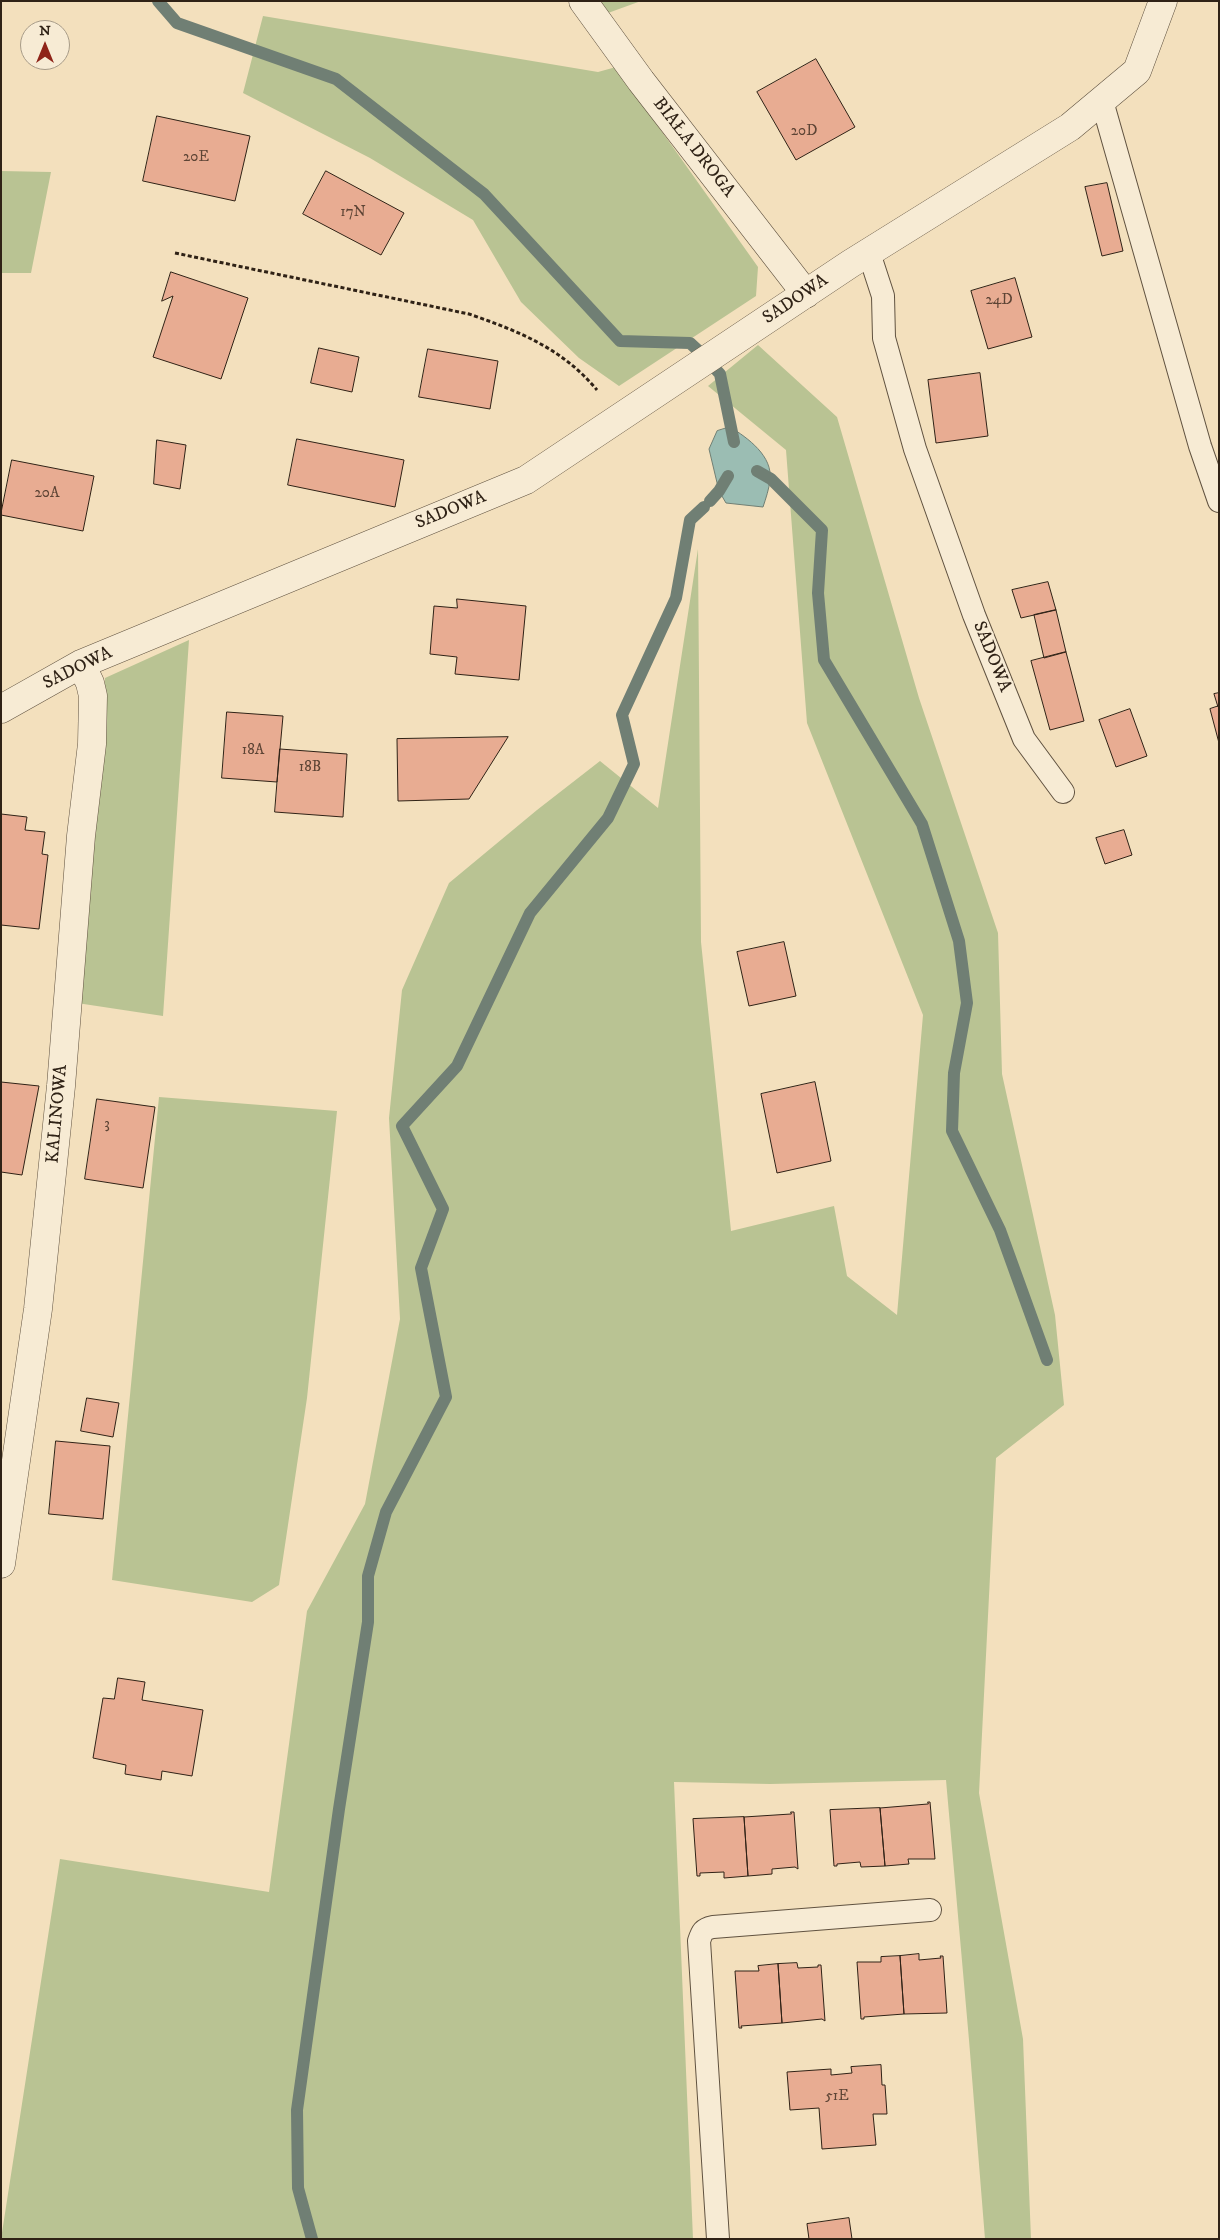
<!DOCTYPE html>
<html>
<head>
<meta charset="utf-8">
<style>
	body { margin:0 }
	#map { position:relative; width:1220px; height:2240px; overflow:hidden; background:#f3e0bd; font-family:"IM FELL DW Pica",serif }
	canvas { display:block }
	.frame { position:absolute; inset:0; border:2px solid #2f2216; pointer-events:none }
	.north { position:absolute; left:20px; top:20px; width:50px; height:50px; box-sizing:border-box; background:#f7ebd4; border:1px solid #a79b88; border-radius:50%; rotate:0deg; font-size:14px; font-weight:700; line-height:20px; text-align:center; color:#2f2216 }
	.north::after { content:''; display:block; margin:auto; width:18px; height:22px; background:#8f2418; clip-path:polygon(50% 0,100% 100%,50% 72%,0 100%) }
</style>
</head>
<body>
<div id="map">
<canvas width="1220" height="2240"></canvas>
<div class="frame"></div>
<div class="north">N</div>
</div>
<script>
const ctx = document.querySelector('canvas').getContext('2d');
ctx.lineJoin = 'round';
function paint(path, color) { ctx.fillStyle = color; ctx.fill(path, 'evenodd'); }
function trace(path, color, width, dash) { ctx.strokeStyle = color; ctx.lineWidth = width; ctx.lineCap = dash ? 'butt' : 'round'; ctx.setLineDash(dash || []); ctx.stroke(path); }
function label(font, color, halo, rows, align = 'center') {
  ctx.font = font + ' "IM FELL DW Pica",serif'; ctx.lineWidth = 4; ctx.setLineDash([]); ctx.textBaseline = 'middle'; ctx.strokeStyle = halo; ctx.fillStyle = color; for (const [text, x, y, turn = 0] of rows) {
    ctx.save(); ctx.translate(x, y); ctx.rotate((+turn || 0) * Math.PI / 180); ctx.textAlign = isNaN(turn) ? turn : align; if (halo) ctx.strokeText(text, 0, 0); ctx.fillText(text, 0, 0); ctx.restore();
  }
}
const green = new Path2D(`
	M600 1H641L608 13Z
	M263 16 598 72 616 67 758 267 756 296 619 386 579 358 521 302 473 220 370 158 243 93Z
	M1 171 51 172 31 273H1Z
	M758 345 837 417 919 698 998 933 1002 1074 1055 1315 1064 1405 996 1458 979 1793 1023 2039 1031 2239H985L969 2040 946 1780 770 1784 674 1782 693 2239H1L60 1859 269 1892 307 1611 365 1504 400 1319 389 1118 402 990 449 883 537 810 600 761 658 808 698 549 701 942 731 1231 834 1206 847 1276 897 1315 923 1015 807 723 786 450 708 386Z
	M189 640 163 1016 77 1003 105 678Z
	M159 1097 337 1111 307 1398 279 1585 252 1602 112 1580Z`);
const water = new Path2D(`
	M730 427C748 438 773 456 770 480 769 489 766 498 763 507L726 503 719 491 709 449 717 431Z`);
const stream = new Path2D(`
	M158 1 177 23 336 79 484 194 620 341 690 343 703 355
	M710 363 720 374 734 442
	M757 471 771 479 822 530 818 593 824 660 922 824 959 941 967 1003 954 1073 952 1131 1000 1230 1047 1360
	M710 501 719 491 728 476
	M312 2239 298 2188 297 2110 339 1809 368 1622V1576L386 1512 446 1397 421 1268 443 1209 402 1126 457 1066 530 913 608 818 634 764 622 715 676 598 690 520 704 507`);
const building = new Path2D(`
	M816 59 855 127 796 160 757 92Z
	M157 116 250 136 235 201 143 181Z
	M326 171 404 213 381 255 303 214Z
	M1107 183 1123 251 1102 256 1085 187Z
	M171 272 248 298 221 379 153 357 173 296 162 301Z
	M1015 278 1032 337 988 349 971 291Z
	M319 348 359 357 352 392 311 383Z
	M428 349 498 361 490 409 419 397Z
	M980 373 988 436 936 443 928 380Z
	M297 439 404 460 395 507 288 485Z
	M157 440 186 445 180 489 154 484Z
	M12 460 94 476 83 531 1 515Z
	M1048 582 1056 610 1021 618 1012 590Z
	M457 599 526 606 519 680 455 674 457 657 430 654 434 606 457 608Z
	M1056 610 1066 652 1044 658 1034 615Z
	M1066 652 1084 721 1050 730 1031 661Z
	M1219 693V706L1218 707 1214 694Z
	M1219 706V743L1210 709Z
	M1130 709 1147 756 1116 767 1099 720Z
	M227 712 283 716 277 782 222 778Z
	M508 737 469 799 398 801 397 739Z
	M280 749 347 754 343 817 275 812Z
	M1 814 27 817 25 830 45 832 42 854 48 855 39 929 1 925Z
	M1124 830 1132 855 1105 864 1096 838Z
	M784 942 796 996 749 1006 737 952Z
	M1 1082 39 1086 22 1175 1 1172Z
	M815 1082 831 1161 777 1173 761 1094Z
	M97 1099 155 1107 143 1188 85 1179Z
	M87 1398 119 1403 113 1437 81 1431Z
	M56 1441 110 1446 103 1519 49 1514Z
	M118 1678 145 1682 142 1700 203 1710 192 1776 162 1771 161 1780 125 1774 126 1765 93 1758 103 1698 114 1699Z
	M928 1802H930L935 1859H908L909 1864 885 1866 880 1808 928 1804Z
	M880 1808 885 1866 861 1867 860 1862 837 1864V1866H834L830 1810Z
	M791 1812H794L798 1869 795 1867 772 1869V1874L748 1876 744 1817 791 1814Z
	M744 1817 748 1876 724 1878V1872L700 1873V1876H697L693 1819Z
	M919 1954V1960L941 1958 940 1956H943L947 2013 904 2014 900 1956Z
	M900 1956 904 2014 864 2017V2019H861L857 1962H881V1957Z
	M797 1963 798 1968 818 1967V1965H821L825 2021 822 2019 782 2023 778 1964Z
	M778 1964 782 2023 741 2026 742 2028H739L735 1971H759L758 1966Z
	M881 2065 882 2085H885L887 2114H873L876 2145 822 2149 819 2108 790 2110 787 2072 831 2069V2075L852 2073 851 2067Z
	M849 2218 852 2239H809L807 2224Z`);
const path = new Path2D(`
	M175 253 469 314C518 331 562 348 597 390`);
const lane = new Path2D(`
	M1102 101 1200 446 1219 501
	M869 253 883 296 884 338 915 449 974 615 1024 739 1063 792
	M718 2239 699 1941C702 1932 703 1929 713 1927L930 1910`);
const street = new Path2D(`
	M583 1 641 81 806 294
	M1 709 81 664 526 480 850 264 1070 127 1137 71 1163 1
	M1 1564 38 1309 61 1086 81 836 92 744 93 696 90 683 81 664`);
const numberNames = [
	["20D",804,132],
	["20E",196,158],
	["17N",353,213],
	["24D",999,301],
	["20A",47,494],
	["18A",253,751],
	["18B",310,768],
	["3",107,1125],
	["51E",837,2097]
];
const streetNames = [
	["BIAŁA DROGA",693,148,52],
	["SADOWA",796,300,-34],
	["SADOWA",451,511,-22],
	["SADOWA",991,657,68],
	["SADOWA",78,669,-26],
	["KALINOWA",58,1114,-85]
];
paint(green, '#b9c393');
paint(water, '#9bbdb3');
trace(water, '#707f74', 1);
trace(stream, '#707f74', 12);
paint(building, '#e8ac92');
trace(building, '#2f2216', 1);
trace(lane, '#605240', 24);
trace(street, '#605240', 29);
trace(path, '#2f2216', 3, [4, 2.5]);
trace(lane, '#f7ebd4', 22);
trace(street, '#f7ebd4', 28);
label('15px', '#5d4435', null, numberNames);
label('18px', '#2f2216', '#f7ebd4', streetNames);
</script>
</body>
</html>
